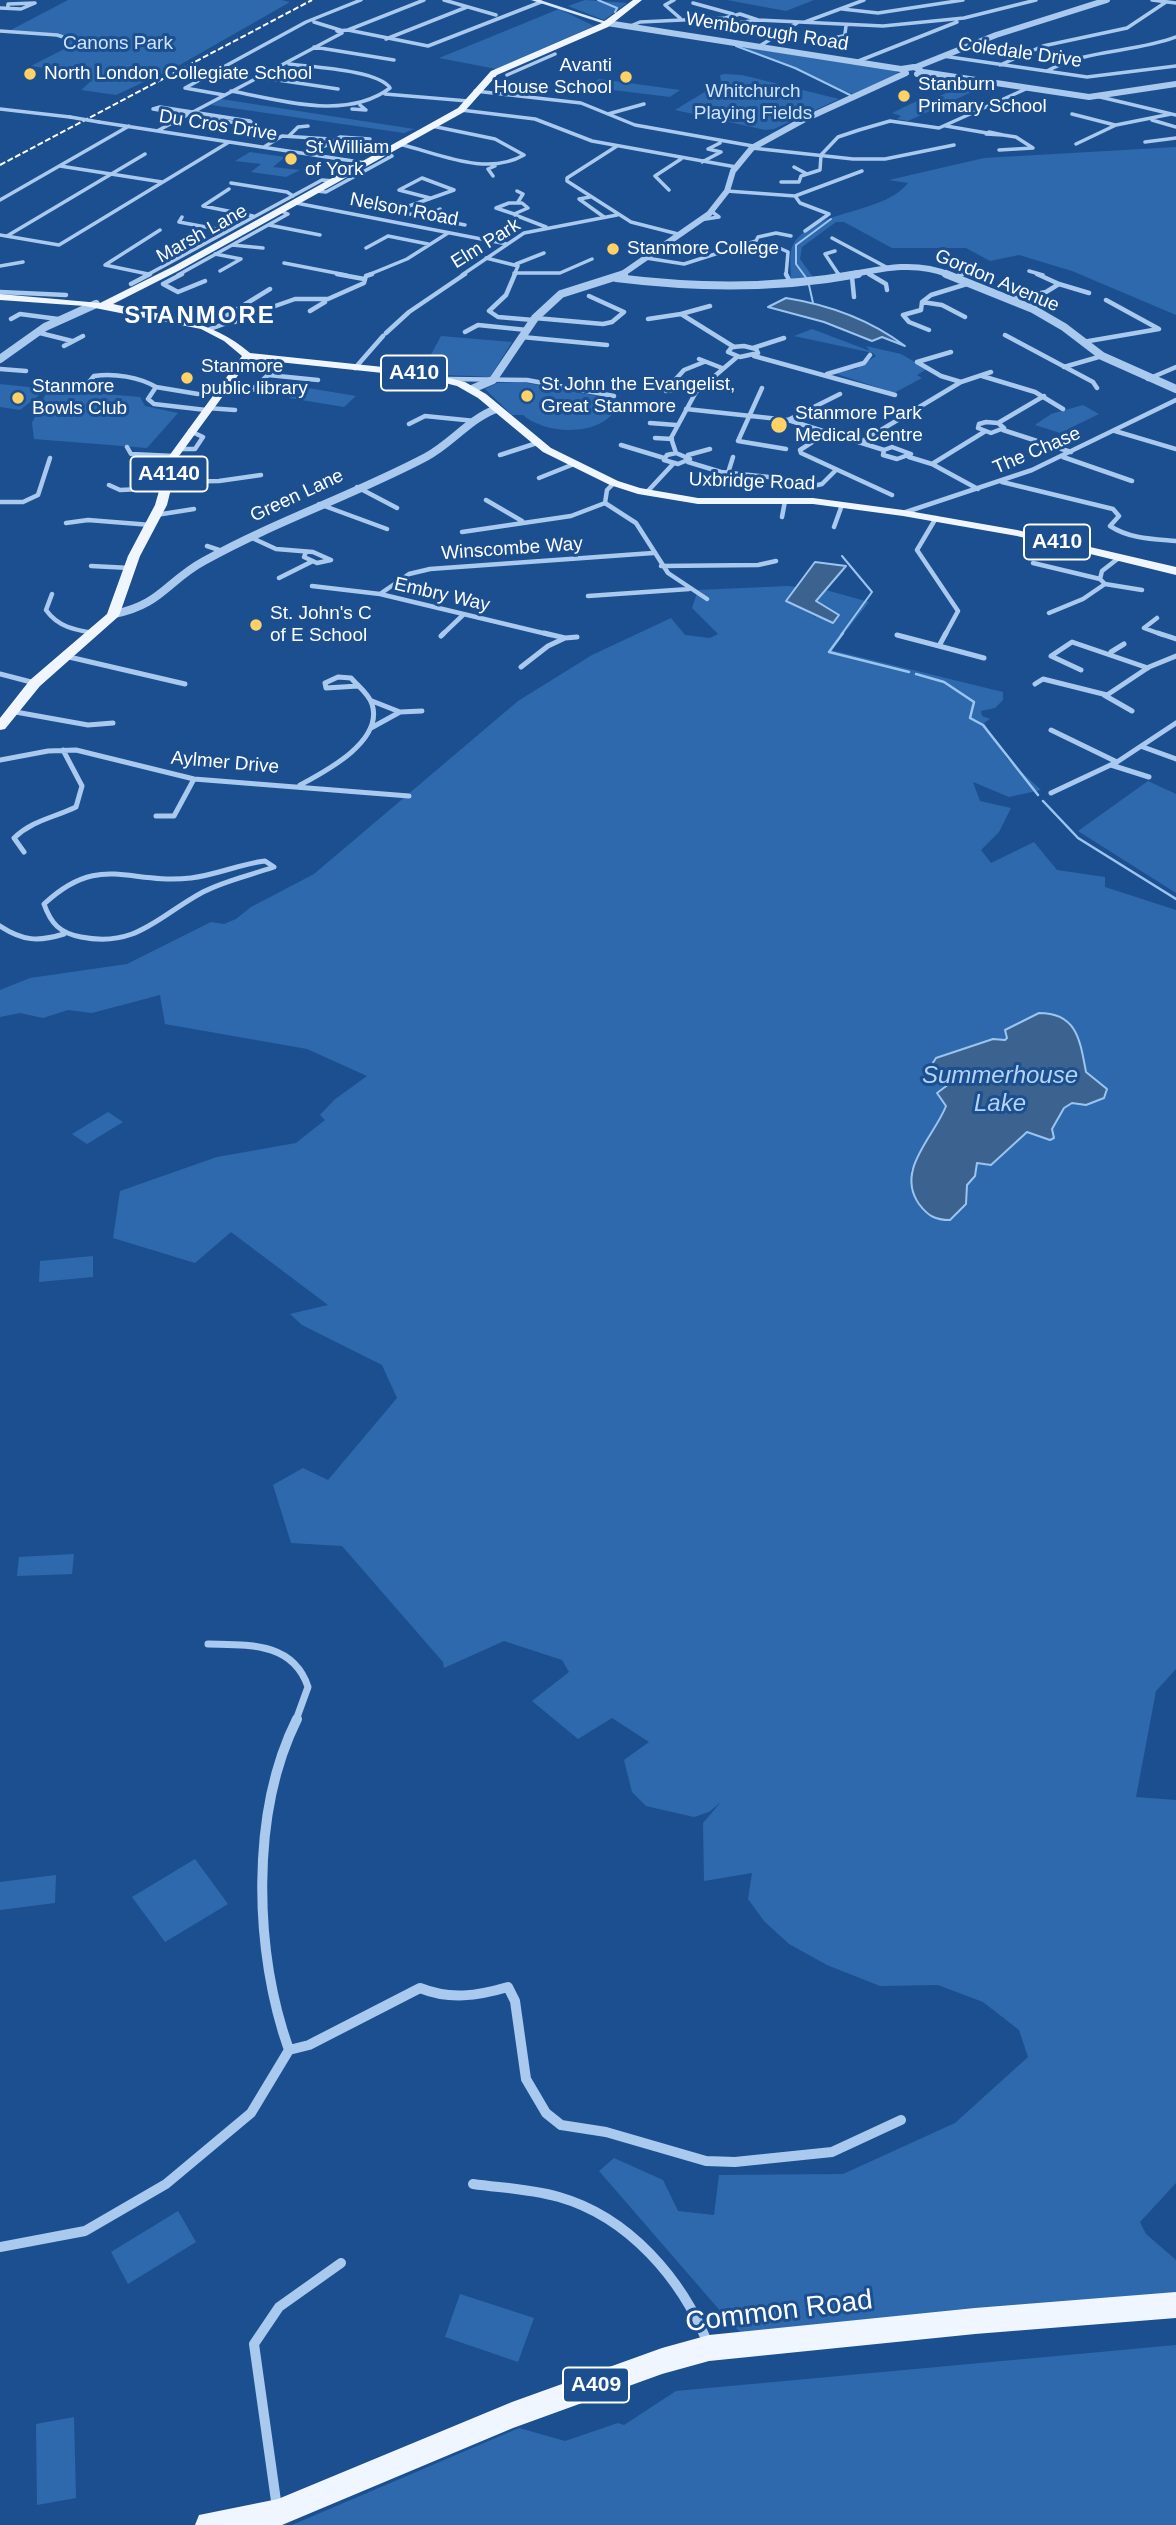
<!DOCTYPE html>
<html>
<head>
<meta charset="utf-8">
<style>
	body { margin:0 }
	canvas { display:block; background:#1b4f8f }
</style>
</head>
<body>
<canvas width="1176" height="2525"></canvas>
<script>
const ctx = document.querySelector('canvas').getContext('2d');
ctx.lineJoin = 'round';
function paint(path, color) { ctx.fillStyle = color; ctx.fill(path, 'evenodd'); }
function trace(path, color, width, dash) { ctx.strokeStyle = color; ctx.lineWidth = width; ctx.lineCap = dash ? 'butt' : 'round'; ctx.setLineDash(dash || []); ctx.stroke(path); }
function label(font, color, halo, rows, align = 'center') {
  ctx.font = font + ' Helvetica,sans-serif'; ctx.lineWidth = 6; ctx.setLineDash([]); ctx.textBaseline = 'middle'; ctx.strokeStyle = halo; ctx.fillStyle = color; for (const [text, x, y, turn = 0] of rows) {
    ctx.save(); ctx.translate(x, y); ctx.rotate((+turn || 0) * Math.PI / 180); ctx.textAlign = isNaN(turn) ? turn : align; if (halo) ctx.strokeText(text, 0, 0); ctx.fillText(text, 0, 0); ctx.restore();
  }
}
const green = new Path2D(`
	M68 0H281L290 2 178 66 116 95 81 90 90 82 54 77 64 71 31 66 66 48 72 38 7 32Z
	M585 0 627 3 604 20 568 6Z
	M727 0H814L786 11Z
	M559 9 594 26 496 69 439 58Z
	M742 47 894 70 899 74 852 94Z
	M725 74 742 75 839 99 774 129 765 130 675 110 721 82 720 75Z
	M599 79 680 90 670 97 588 87Z
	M956 88 974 91 908 121 897 119 901 116 892 113 923 98 937 101 945 97 940 96Z
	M221 99 414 129 404 133 211 105Z
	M1176 147V315L1072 271 1019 255 990 261 966 248H892L844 222H836L802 247 800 259 815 280H791C791 271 789 255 792 247 811 208 882 216 908 183L889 180 984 158Z
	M250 152 285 157 273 167 300 170 286 177 251 172 261 164 235 161Z
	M812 329 870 351 866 346 901 354 927 369 917 375 922 378 894 393 834 373 856 369 876 356 873 353 794 336Z
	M441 336 512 342 490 377C466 375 445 377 422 371Z
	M519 382 527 383 619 400C611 438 546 436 523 415H512L485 389 497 383Z
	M0 384 47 389 20 410 0 407Z
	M302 387 356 396 344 407 289 398Z
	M48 389 140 397 145 406 178 413 147 448 34 439 32 423Z
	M1083 405 1099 414 1060 433 1035 425 1051 414Z
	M788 586 797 587 787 601 816 617V602L826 590 869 602 831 650 1003 692V700L995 708 981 711 982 716 990 719 984 723 1007 759 1041 790 1009 797 973 782 980 801 1011 808 999 832 981 850 991 863 1034 842 1057 870 1105 877V887L1176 910V1669L1156 1691 1136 1797 1176 1800V2183L1140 2222 1146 2234 1176 2260V2296L1029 2305 740 2332 729 2321 599 2171 614 2158 663 2180 678 2211 714 2215 719 2175 843 2174 955 2123 1028 2057 1019 2030 983 2002 938 1985 880 1986 827 1965 789 1944 764 1921 748 1899 752 1873 704 1881 703 1823 721 1802 709 1812 694 1817 646 1806 632 1792 624 1760 649 1742 612 1718 578 1739 532 1701 569 1672 562 1660 504 1641 444 1668 443 1662 342 1546 291 1543 273 1485 303 1468 328 1480 397 1398 382 1365 302 1325 290 1314 328 1305 231 1232 195 1263 113 1238 120 1191 217 1157 296 1143 325 1120 320 1115 334 1100 367 1076 307 1049 165 1024 160 995 92 1013 68 1010 43 1018 20 1013 0 1017V990L30 978 127 964 211 922 224 924 236 919 251 907 314 874 518 701 592 655 671 618 685 635 710 638 718 634 692 608 698 590ZM1039 1013 1083 1059 1085 1072 1103 1085 1104 1098 1086 1105 1072 1103 1064 1108 1052 1129 1027 1132 992 1165 977 1162 975 1176 967 1185 910 1172 943 1115 950 1084 970 1047C983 1042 995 1041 1008 1038L1006 1029Z
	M1148 781 1176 794V893L1078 831Z
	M108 1112 123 1122 87 1144 72 1134Z
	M93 1256V1277L39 1282 40 1261Z
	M74 1554 72 1574 17 1576 19 1557Z
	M195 1859 228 1904 165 1942 132 1897Z
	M56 1875 55 1903 0 1910V1882Z
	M178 2211 196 2242 128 2284 111 2252Z
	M460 2294 534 2318 518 2362 445 2337Z
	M1176 2345V2525H292L519 2428 565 2441 618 2423 624 2425 676 2391Z
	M74 2417 76 2498 37 2505 36 2424Z`);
const water = new Path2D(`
	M786 298C830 305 869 319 905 346L882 337 872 341 824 322 768 307Z
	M815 562 846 566 816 601 839 615 833 623 786 601Z
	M1039 1013C1077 1013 1080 1040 1086 1072L1107 1089 1104 1098 1086 1105 1072 1103 1064 1108 1052 1129 1054 1138 1050 1140 1027 1132 991 1165 977 1163 975 1176 967 1185 966 1204 950 1220C935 1220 928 1216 919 1204 895 1170 934 1137 946 1106L937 1093 949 1084 929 1069 936 1058 993 1039 1005 1040 1007 1038 1005 1030Z`);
const streamFar1 = new Path2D(`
	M598 0 617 8 615 12
	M736 46 795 68 850 95
	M807 279 796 264V245L831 219
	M809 285 813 303
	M841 635 872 592 842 556`);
const stream = new Path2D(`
	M843 633 829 652 909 672
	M916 674 944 682 974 702 970 718 983 725 1038 795
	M1043 801 1078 838 1176 899`);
const minorFar4 = new Path2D(`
	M444 0 496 15
	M674 0 665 5 680 18
	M1152 0 1176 3
	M693 3 733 14
	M0 8 21 9 35 3 8 4V7
	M842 9 878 13 963 0
	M725 18 737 23 758 20 883 26 964 18 1036 0
	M314 22 340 30
	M805 22 864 0
	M628 27 640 22 725 18 740 14 758 20
	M348 30 424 0
	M0 31 57 35 69 39
	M341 33 337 31 348 30 428 46 541 2
	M843 36 829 39 835 43 844 41 846 26
	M386 39 467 7
	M314 47 394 60
	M758 47 797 23
	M943 56 1087 77 1176 66
	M856 62 957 22
	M1000 65 1043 46 1127 28 1166 2
	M1047 71C1087 49 1134 53 1176 37
	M507 75 555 54
	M258 77 338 89
	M231 91C281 100 346 121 390 88 379 70 310 67 289 64
	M475 91 581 103 635 125 753 146
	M385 94 468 101
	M224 95 185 88 306 22 361 0
	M1096 96 1176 115
	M160 107 250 121 251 122 243 124 153 109Z
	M0 109 70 117
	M352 109 366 110 360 105
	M461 110 535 119 592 141 736 167
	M608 114 644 104
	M1072 114 1115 125
	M1152 120 1176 127
	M99 122 366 163
	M946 126 987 133
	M159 130 342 33
	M989 132 1003 135 986 134Z
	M289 136 298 127 308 126
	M1145 142 1176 138
	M399 144C438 153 486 177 524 155L495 139 432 126
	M1076 144 1116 125 1171 114
	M325 146 340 137 370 139
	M617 146 567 178V181L631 222 678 234
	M264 147 282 136 330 139
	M752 148 853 159H885L954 145
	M999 150 1033 148 1016 137 1003 135
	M821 155 838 137 859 130 890 121 939 128 1028 88
	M702 162 721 152 708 149 720 143
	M60 166 162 182
	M794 167 807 174
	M493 176 488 169 495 166
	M781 182H799L801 176 820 170 821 155
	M231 183 287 192 293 196
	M229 189 203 206 253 216
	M669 190 655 176 681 159
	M316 191 326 192 392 156 383 153
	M517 191 523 194 518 202
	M727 191 795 196 862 171
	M795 196 800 203 829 214
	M590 197 579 199 604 217
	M430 198 399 190 422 178 454 190 395 211 465 225
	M0 200 129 126
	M296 203 507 244
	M509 203H522L528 208 514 214 496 208Z
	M515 215 546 227
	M182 217 179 222 227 231
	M423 217 440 209
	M699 220 719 217 711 211
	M269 225 320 235
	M805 231 829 214
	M0 235 59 245 229 142
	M7 236 145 154
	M832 238 888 268
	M232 245 263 248
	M775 246 788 252 786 275
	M366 248 388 236 428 244
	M835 251 825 254 839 275
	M215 254 241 259 220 271
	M486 258 518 266 514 275
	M646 258 684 264 756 241 758 237 776 233 791 236
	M284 263 346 275
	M516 264 544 253
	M0 266 23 262
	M1029 271 1043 275
	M514 273H560L592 259
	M868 273 872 275
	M148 274 105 265 160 230
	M147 275 322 180 334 181
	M178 275 288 214 281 211
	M368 275 407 259 448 233
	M462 275 524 233 617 215
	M959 275 963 274 964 267 974 264`);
const minorFar3 = new Path2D(`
	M182 274 163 284 178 292 205 281
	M337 274 364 279
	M515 274 506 295 489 311 498 317 533 320
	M786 274 791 284
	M838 274 841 278
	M869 274 886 284 887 290
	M852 277 854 297
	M955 277 963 274
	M131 284 150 274
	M1059 284 1089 293
	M0 292 66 295
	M1011 299 1046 292 1059 284 1037 274
	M922 302 942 305 965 317
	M310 311 325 302
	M681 314 710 306
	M535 318 603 324 612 322 624 312 589 296
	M11 319 20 314 58 319
	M648 319 681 314 734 347
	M235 322 226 316 270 289
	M210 329 295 299H328L364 283 366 276 372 274
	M929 330 909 322 903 315 921 310 922 302 931 295 970 283
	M36 332 72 341
	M465 332 478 325 527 330
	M386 333 409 312 465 274
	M1005 335 1093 382 1097 388
	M522 337 607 345
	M1083 342 1159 329 1106 300
	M64 346 83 336
	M744 346 756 349 758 353 740 357 728 352 732 347Z
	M753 348 784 338
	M951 352 917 362 941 376 961 382
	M754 356 895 395
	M699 359 722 368
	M1064 367 1102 356
	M355 368 383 336
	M0 369 26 371
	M827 374 864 363 870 355
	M982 376 1035 392 1063 409
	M448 379 527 380 614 396
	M1148 379 1176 367
	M85 387 94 376C114 373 139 377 156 387
	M156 387 148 399 154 404 206 410
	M156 387 198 394
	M223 388 264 390
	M762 388 738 441 786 449
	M253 389 268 375 318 380
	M698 390 679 387 675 380 684 370 704 362
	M666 391 681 389
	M207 408 235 410
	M686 409 788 420 884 450
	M788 420 840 394
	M986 422 998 423 1004 428 991 433 978 428 979 424Z
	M650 423 676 425
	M998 423 1044 396
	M409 424 425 416 475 421
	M1003 430 1071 452
	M1115 431 1176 449
	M828 432 800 450 801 453 892 495
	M655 438 672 439
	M861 442 961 382 991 372
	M621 445 664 458
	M127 447 131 454 174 456
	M892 447 911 454 897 459 883 455 884 450Z
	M178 449H195L203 437 190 431
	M676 453 671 438 696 392 737 357
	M676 453 690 459 678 464 664 460 667 455Z
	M500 455 537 443
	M688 455 710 449
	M909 457 932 464 978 489
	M1063 457 1132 481
	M688 462 721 472 788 479
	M932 464 984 432
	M728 473 733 457
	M539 478 574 464
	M167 482 219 481 261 475
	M1002 482 1113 509 1119 516 1110 526C1130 539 1153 539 1176 541
	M614 483 607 490 605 503 636 523 668 573 707 599
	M109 485 120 490 166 488
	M357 487 397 508
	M804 488 822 484 836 470
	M647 492 673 464
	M486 500 522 521
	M0 502H23L38 495 50 458
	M319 504 387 529
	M903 513 1032 470 1176 400
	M156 515 194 509
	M782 517 785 501
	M936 518 917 550 958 611 945 635
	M66 523 88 520 151 525
	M834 527 842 505
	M462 532 571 516 605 503
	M250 537 276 549 313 552 331 560 317 563 304 557 306 552
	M207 546 222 551
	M1033 563 1100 579
	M91 566 130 568
	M661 566 758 565 776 561
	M279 578 311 562
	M1105 584 1142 590
	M312 586 380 594 551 635
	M52 594 46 610C58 627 75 630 94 633
	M380 594 409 574 430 569 653 553
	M588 596 689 589
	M1049 613 1083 599 1105 584 1100 579 1102 571 1120 557
	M1157 618 1144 628 1163 635
	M442 635 463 615`);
const minorFar2 = new Path2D(`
	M946 633 939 646 984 658
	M1158 633 1176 639
	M897 635 939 646
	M441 636 444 633
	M565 638 577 637
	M1111 652 1124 644
	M69 657 185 684
	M521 667 548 646 565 638 544 633
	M1081 670 1051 656 1072 642 1148 668
	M0 674 35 683
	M1035 684 1043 679 1107 695 1149 667 1176 656
	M1104 695 1132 711
	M372 701 400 712
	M10 711 88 725 113 723
	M371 728 400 712 422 711
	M1051 730 1117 762
	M1143 747 1176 759
	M0 760 48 751 76 750 194 779 409 796
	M1111 765 1149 777
	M300 785C326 771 384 741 372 704 369 694 358 686 351 678L338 677 325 683 326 688 358 686
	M1051 793 1117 762 1176 723
	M156 816H174L194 779
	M24 852 14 838C33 820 53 818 76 807L82 786 63 750
	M265 861 274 867C251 875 224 881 203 892 158 916 137 948 81 937 60 933 51 924 44 904 100 852 127 885 191 878 216 875 240 864 265 861Z
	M0 926C23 941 38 942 64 934`);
const minorFar1 = new Path2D(`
	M208 1644C246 1645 293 1641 308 1687L296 1720`);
const minor = new Path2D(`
	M289 2050 309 2045 420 1988C450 2000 477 1996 508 1987L515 2001 526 2079 546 2113 561 2125 606 2132 706 2161 735 2162 832 2152 901 2120
	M473 2184C502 2188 531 2189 559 2197 629 2217 682 2279 708 2344
	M0 2247 85 2231 166 2184 251 2113 289 2050C254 1952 250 1813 297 1719
	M277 2508 254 2344 279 2307 341 2263`);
const tertiaryFar1 = new Path2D(`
	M607 23 901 69 914 67 923 72
	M916 67 996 35 1107 0
	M917 74 923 72 1089 97 1176 84
	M621 275 709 214 727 191 733 171 752 148 803 120 906 73
	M849 275C884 268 916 261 950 275`);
const tertiary = new Path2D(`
	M946 274 1033 309 1064 327 1102 356 1176 389
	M616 278C696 288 778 289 858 274
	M0 359 45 327 96 304
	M472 389 493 380 535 318 561 294 624 274
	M114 614C161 605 167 581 204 561 276 521 354 495 426 457 451 444 469 419 496 409`);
const secondary = new Path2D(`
	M531 0H540L610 23 605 24Z`);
const primary = new Path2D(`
	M633 0H642L608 27 497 75 464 112 180 270 113 304C162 315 211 319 250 353L421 371 465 382 486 394 551 448 618 481 640 488 698 498H813L903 510 1017 530 1176 567V575L1017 536 903 516 813 504H698L638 494 610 485 543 452 478 398 457 386 421 377 250 359 179 456 167 505 140 556 119 616 40 686 5 729 0 730V718L30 680 107 614 128 556 155 505 169 456 242 356 224 341 201 329 85 306 0 300V294L100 303 174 266 458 108 491 71 602 23Z
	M1176 2292V2318L975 2334 709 2361 662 2374 513 2428 282 2525H195L199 2515 278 2499 512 2402 662 2348 709 2335 975 2308Z`);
const rail = new Path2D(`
	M0 165 312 0`);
const minorBridge = new Path2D(`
	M70 117 99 122`);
const markers = [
	[30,74,7,"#ffd166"],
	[626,77,7,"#ffd166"],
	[904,96,7,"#ffd166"],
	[291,159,7,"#ffd166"],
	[613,249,7,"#ffd166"],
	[187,378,7,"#ffd166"],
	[527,396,7,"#ffd166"],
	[18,398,7,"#ffd166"],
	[779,425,9,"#ffd166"],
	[256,625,7,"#ffd166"]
];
const farStreetnames = [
	["Wemborough Road",767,32,9],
	["Coledale Drive",1020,53,8],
	["Du Cros Drive",218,126,9],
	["Nelson Road",404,210,11],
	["Marsh Lane",202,234,-29],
	["Elm Park",486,244,-32],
	["Gordon Avenue",997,281,23],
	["The Chase",1037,451,-23],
	["Uxbridge Road",752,482,2],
	["Green Lane",297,496,-25],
	["Winscombe Way",512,549,-4],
	["Embry Way",442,595,13],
	["Aylmer Drive",225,763,5]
];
const farParknames = [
	["Canons Park",118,44],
	["Whitchurch",753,92],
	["Playing Fields",753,114]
];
const farPoinames = [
	["Avanti",612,66,"right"],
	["House School",612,88,"right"],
	["North London Collegiate School",44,74],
	["Stanburn",918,85],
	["Primary School",918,107],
	["St William",305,148],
	["of York",305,170],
	["Stanmore College",627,249],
	["Stanmore",201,367],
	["public library",201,389],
	["St John the Evangelist,",541,385],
	["Great Stanmore",541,407],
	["Stanmore",32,387],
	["Bowls Club",32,409],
	["Stanmore Park",795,414],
	["Medical Centre",795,436],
	["St. John's C",270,614],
	["of E School",270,636]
];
const shields = [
	[414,373,66],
	[169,474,77],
	[1057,542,66],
	[596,2385,66]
];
const shieldNames = [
	["A410",414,373],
	["A4140",169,474],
	["A410",1057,542],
	["A409",596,2385]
];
const farDistrictnames = [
	["STANMORE",200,316]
];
const waterNames = [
	["Summerhouse",1000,1076],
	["Lake",1000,1104]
];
const nearStreetnames = [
	["Common Road",779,2312,-7]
];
paint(green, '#2e69ad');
paint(water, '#3c6290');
trace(water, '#9cc4f0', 2);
trace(streamFar1, '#9cc4f0', 2);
trace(stream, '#9cc4f0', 2.5);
trace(minorFar4, '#a9c9ee', 3.5);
trace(minorFar3, '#a9c9ee', 4.5);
trace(minorFar2, '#a9c9ee', 5);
trace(minorFar1, '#a9c9ee', 7);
trace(minor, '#a9c9ee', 10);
trace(tertiaryFar1, '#a9c9ee', 6);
trace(tertiary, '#a9c9ee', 8);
paint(secondary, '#d6e6fa');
paint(primary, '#f0f6ff');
trace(rail, '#fff', 2, [6, 2.5]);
trace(minorBridge, '#a9c9ee', 3.5);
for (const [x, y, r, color] of markers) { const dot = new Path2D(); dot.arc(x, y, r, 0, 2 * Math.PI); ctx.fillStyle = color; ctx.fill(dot); trace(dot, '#1b4f8f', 2.5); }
label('19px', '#fff', '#1b4f8f', farStreetnames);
label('19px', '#cfe3fa', '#1b4f8f', farParknames);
label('19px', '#fff', '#1b4f8f', farPoinames, 'left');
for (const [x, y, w] of shields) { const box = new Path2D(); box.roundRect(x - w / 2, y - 17.5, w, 35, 5); ctx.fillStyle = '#1b4f8f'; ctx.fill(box); trace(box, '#fff', 2); }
label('bold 21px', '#fff', null, shieldNames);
ctx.letterSpacing = '2px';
label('bold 24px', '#fff', '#1b4f8f', farDistrictnames);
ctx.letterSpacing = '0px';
label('italic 24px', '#b5d3f5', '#1b4f8f', waterNames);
label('28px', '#fff', '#1b4f8f', nearStreetnames);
</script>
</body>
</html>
